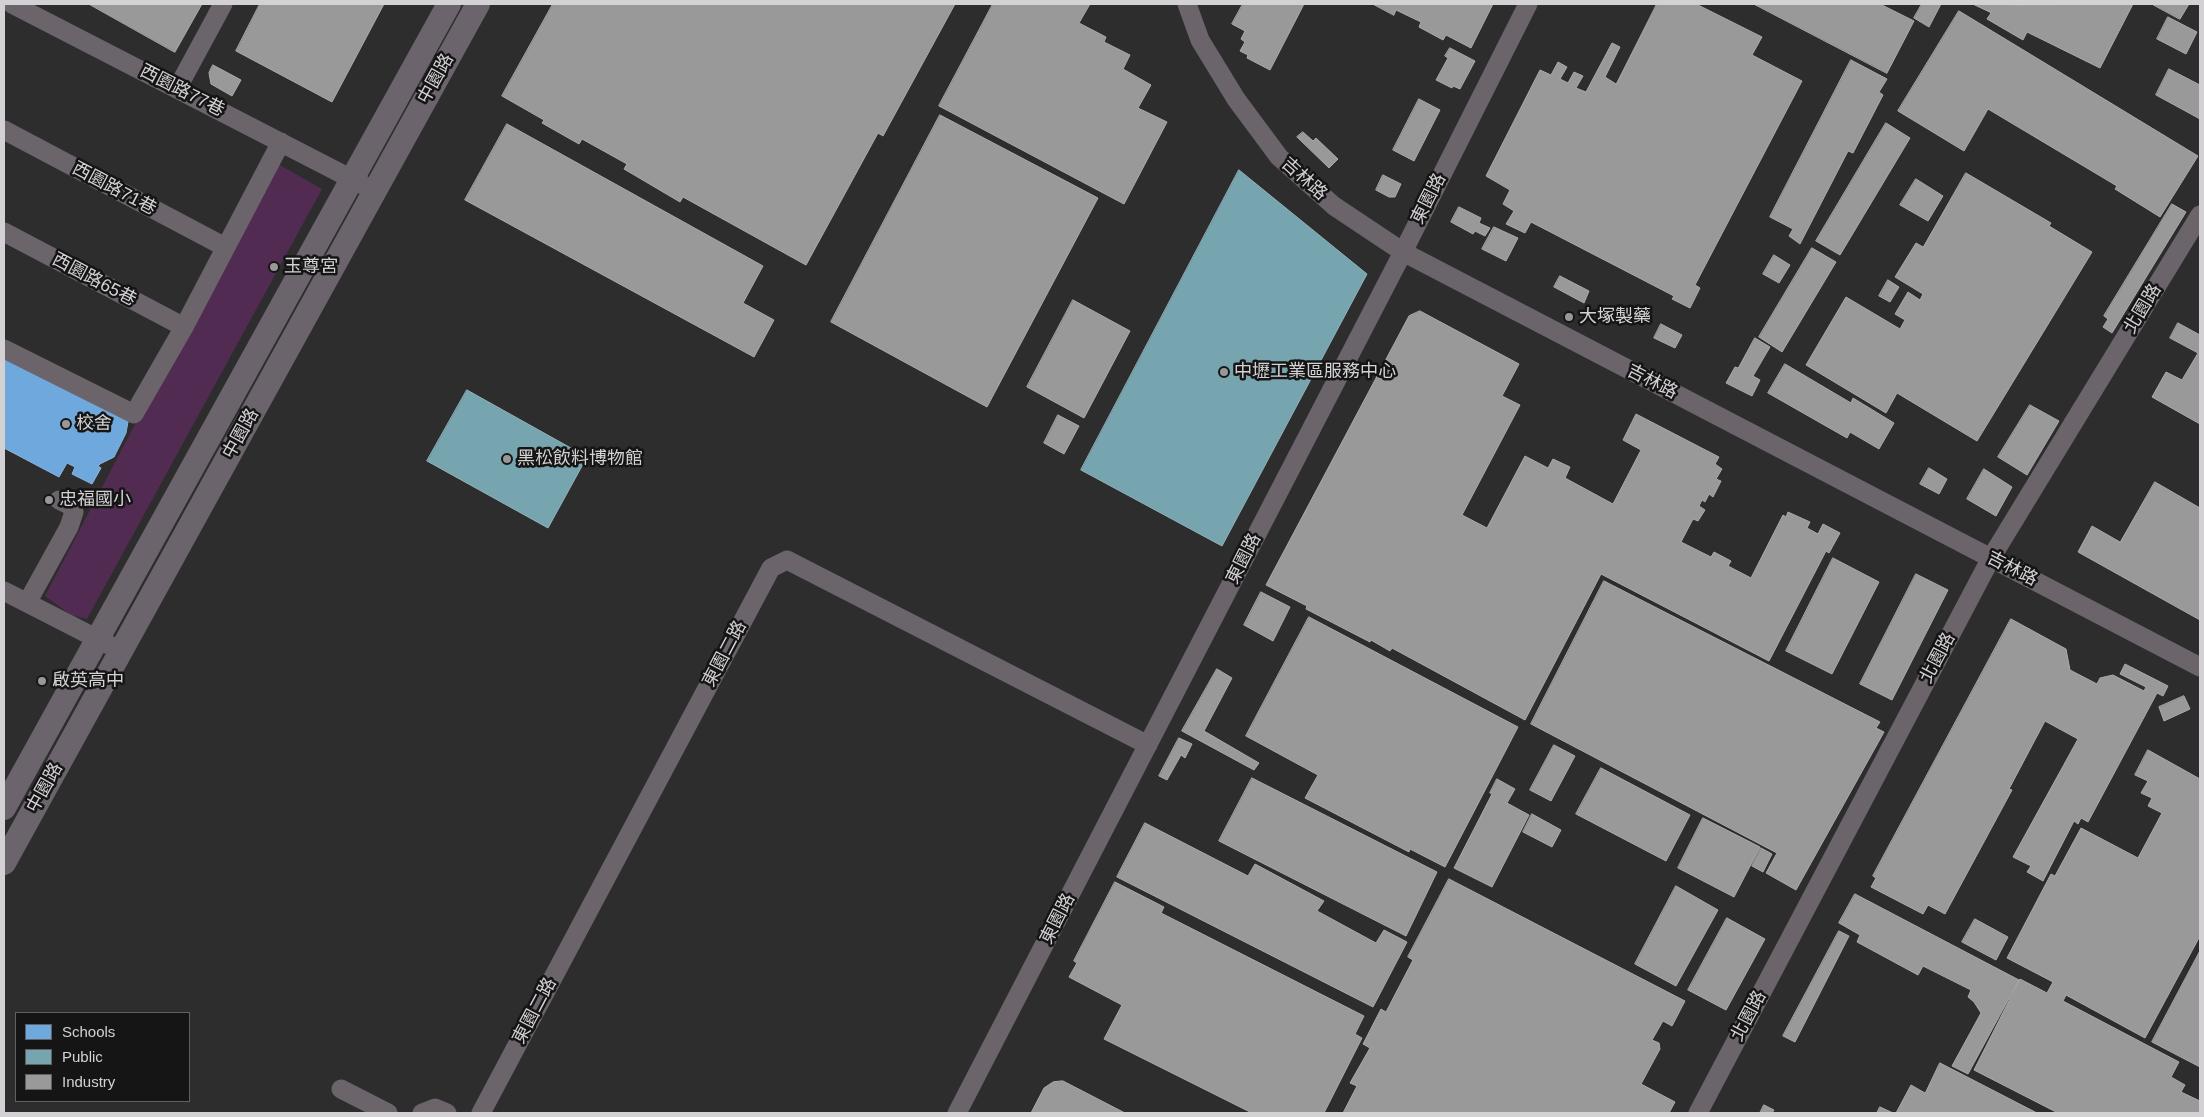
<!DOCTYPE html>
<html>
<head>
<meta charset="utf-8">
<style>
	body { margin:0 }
	#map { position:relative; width:2204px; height:1117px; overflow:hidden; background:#2e2d2e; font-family:Arial,sans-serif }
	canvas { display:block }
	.frame { position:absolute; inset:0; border:5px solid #d3d1d3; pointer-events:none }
	.legend { position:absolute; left:15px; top:1012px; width:175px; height:90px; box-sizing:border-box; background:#161516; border:1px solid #626062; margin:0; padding:6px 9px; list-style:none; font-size:15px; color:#d3d1d3 }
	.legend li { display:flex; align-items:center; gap:10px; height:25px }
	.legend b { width:25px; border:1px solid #626062 }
</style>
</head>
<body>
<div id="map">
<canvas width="2204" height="1117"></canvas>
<div class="frame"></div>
<ul class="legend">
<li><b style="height:14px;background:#6fa8dc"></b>Schools</li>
<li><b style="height:14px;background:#76a5af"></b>Public</li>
<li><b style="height:14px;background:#999"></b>Industry</li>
</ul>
</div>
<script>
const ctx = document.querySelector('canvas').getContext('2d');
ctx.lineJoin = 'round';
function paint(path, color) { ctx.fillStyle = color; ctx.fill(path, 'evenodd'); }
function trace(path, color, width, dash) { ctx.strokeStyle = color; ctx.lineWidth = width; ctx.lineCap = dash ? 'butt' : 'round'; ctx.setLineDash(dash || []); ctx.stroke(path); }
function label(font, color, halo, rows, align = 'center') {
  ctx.font = font + ' Arial,"Noto Sans TC",sans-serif'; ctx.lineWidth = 5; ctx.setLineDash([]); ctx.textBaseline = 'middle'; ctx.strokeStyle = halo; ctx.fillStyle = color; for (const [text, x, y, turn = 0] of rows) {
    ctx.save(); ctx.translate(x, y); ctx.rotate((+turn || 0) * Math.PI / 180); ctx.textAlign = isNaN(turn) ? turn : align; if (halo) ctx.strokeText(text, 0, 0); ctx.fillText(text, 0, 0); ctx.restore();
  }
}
const green = new Path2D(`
	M278 164 322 189 87 619 71 615 45 596 133 428Z`);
const schools = new Path2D(`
	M4 350 129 416 126 433 114 457 100 464 98 466 101 468 92 484 72 474 75 467 67 463 59 477 4 448Z`);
const public = new Path2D(`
	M1239 170 1367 274 1222 546 1081 470Z
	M467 390 587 457 548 528 427 461Z`);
const industry = new Path2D(`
	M89 4H202L175 52Z
	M260 4H384L332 102 236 51Z
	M553 4H955L883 136 878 133 806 265 683 197 680 202 624 169 627 164 582 139 579 144 542 123 544 120 502 96Z
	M993 4H1090L1079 23 1106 37 1104 42 1130 55 1123 69 1151 85 1138 108 1167 122 1124 204 939 106Z
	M1243 4H1304L1270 70 1247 58 1248 55 1240 51 1245 42 1241 39 1245 31 1232 24Z
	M1373 4H1493L1471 48 1446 35 1443 40 1419 27 1421 22 1396 10 1394 15Z
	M1657 4H1696L1762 37 1752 55 1802 81 1695 285 1700 288 1690 308 1672 299 1674 296 1531 222 1525 233 1506 224 1514 211 1503 204 1510 190 1486 176 1540 70 1551 75 1558 62 1567 67 1560 79 1568 83 1574 72 1583 76 1576 88 1586 92 1612 43 1620 47 1605 77 1616 84Z
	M1754 4H1880L1914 21 1887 73Z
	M1922 4H1941L1929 27 1914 18Z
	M1973 4 2019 5 2133 4 2100 68 2027 32 2023 40 1987 19 1991 13Z
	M2152 4H2189L2180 19Z
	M1959 11 2198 156 2160 217 2115 189 2117 186 1988 109 1964 151 1898 111Z
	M2168 17 2197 32 2186 54 2157 39Z
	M1450 48 1475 61 1460 89 1453 86 1452 88 1436 80 1448 58 1445 56Z
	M1851 60 1887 79 1879 92 1883 95 1853 153 1848 151 1800 244 1789 236 1793 229 1770 217Z
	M213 65 241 80 232 96 211 84 209 73Z
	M2169 69 2200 85V119L2156 95Z
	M1419 99 1440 110 1414 161 1393 150Z
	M940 115 1098 198 987 407 831 322Z
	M1886 123 1910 138 1840 255 1816 241Z
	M507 124 763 266 743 303 774 320 754 357 465 200Z
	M1303 132 1313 141 1316 138 1338 159 1329 168 1297 137Z
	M1966 173 2051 223 2049 226 2092 252 1977 441 1897 393 1886 413 1806 365 1846 297 1900 329 1905 320 1895 314 1908 292 1920 300 1923 294 1895 277 1916 243 1923 247Z
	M1383 175 1401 184 1395 197H1389L1376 190Z
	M1916 179 1943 196 1928 221 1900 205Z
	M2172 204 2186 212 2112 333 2103 327 2108 319 2104 316Z
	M1459 207 1481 218 1479 223 1490 228 1485 236 1475 231 1473 234 1451 222Z
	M1494 227 1518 238 1506 261 1482 249Z
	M1812 248 1836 262 1782 352 1759 337Z
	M1774 255 1790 265 1779 283 1763 274Z
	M1560 276 1589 291 1584 303 1554 287Z
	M1888 280 1899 287 1890 302 1879 296Z
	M1073 300 1130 331 1084 418 1027 387Z
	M1420 311 1519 364 1502 396 1520 405 1462 515 1487 528 1525 456 1548 468 1553 459 1570 467 1565 478 1613 504 1641 450 1623 440 1636 414 1719 457 1715 464 1722 469 1716 479 1721 481 1713 497 1709 494 1705 502 1702 500 1699 506 1705 510 1698 521 1693 519 1681 542 1711 557 1714 552 1731 561 1728 566 1751 578 1783 515 1786 517 1788 512 1810 522 1807 528 1818 534 1823 524 1840 533 1829 553 1826 551 1769 661 1601 574 1525 720 1392 648 1390 651 1371 640 1370 642 1306 609 1307 606 1266 585 1409 316Z
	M2178 323 2200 335V424L2152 397 2166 372 2182 380 2198 353 2170 338Z
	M1661 324 1682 335 1675 348 1654 338Z
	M1755 338 1770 347 1753 376 1760 380 1752 396 1726 383 1735 367 1738 368Z
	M1785 364 1851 403 1853 398 1894 423 1879 449 1850 432 1847 438 1768 393Z
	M2030 405 2059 421 2027 475 1998 457Z
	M1058 415 1079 426 1064 454 1044 443Z
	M1929 468 1947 479 1939 494 1920 484Z
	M1984 469 2012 487 1996 516 1967 499Z
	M2155 482 2200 508V620L2078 552 2092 526 2120 542Z
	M1833 558 1879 582 1832 674 1786 651Z
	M1916 574 1948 590 1892 700 1860 684Z
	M1604 581 1880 722 1876 728 1884 732 1796 890 1766 873 1777 853 1531 724Z
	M1261 592 1290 607 1273 641 1244 625Z
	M1309 617 1518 727 1445 867 1410 849 1409 852 1305 798 1318 775 1246 736Z
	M2011 619 2066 649 2070 670 2097 684 2100 678 2113 675 2144 691 2146 687 2120 674 2125 664 2168 686 2163 696 2157 693 2088 822 2081 818 2078 824 2074 821 2043 881 2027 872 2031 866 2013 857 2078 739 2045 721 2009 789 2012 790 1945 914 1928 905 1923 914 1871 887 1876 878 1873 876Z
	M1217 669 1232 678 1204 731 1259 763 1254 770 1182 731Z
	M2184 696 2190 709 2164 721 2159 707Z
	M1179 738 1192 744 1185 758 1181 755 1167 780 1159 776Z
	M1554 745 1575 756 1551 801 1530 790Z
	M2148 750 2200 779V936L2145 1038 2066 995 2063 1001 2179 1062 2171 1077 2185 1085 2181 1092 2200 1101V1113H2058L1974 1070 2020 979 2047 993 2053 982 2007 958 2051 874 2055 876 2081 828 2138 858 2162 813 2148 806 2152 798 2141 793 2148 781 2135 775Z
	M1601 768 1690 815 1666 861 1576 814Z
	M1252 778 1437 872 1406 936 1219 841Z
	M1497 779 1515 789 1507 803 1529 815 1492 887 1454 868 1492 794 1490 793Z
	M1532 814 1561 830 1552 847 1523 832Z
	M1703 818 1760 847 1734 897 1678 868Z
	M1145 823 1248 876 1255 864 1324 901 1317 911 1376 943 1384 930 1407 942 1373 1007 1117 877Z
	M1761 848 1772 854 1763 872 1752 866Z
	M1449 879 1685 1001 1672 1026 1663 1021 1652 1040 1659 1043 1660 1049 1641 1084 1675 1102 1669 1113H1343L1357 1086 1350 1083 1370 1048 1363 1044 1381 1009 1386 1012 1413 960 1408 957Z
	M1115 882 1164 907 1161 913 1364 1016 1355 1034 1362 1038 1324 1113H1252L1104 1039 1122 1005 1069 977 1077 963 1074 961Z
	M1676 886 1718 910 1676 986 1635 964Z
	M1855 894 2019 980 1968 1074 1952 1066 1981 1013 1974 1002 1968 997 1971 990 1923 966 1918 975 1857 942 1860 935 1839 923Z
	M1727 918 1765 939 1726 1010 1688 990Z
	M1975 919 2008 937 1996 960 1962 942Z
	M1839 931 1849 936 1795 1042 1783 1036Z
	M2200 951V1067L2152 1042Z
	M1940 1063 2037 1113H1896L1911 1085 1925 1093Z
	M1063 1081 1125 1113H1031L1044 1088 1053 1082Z
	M1764 1105 1774 1110 1772 1113H1760Z
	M1880 1107 1893 1113H1877Z`);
const minor = new Path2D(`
	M12 4 375 191
	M1187 4 1200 40 1236 99 1279 157 1334 206 1403 252 2200 667
	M177 89 223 4
	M4 130 225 247
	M4 232 184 327
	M4 349 134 414 184 327 281 142
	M4 591 121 651
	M27 603 69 527 74 512 71 506 59 500
	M341 1089 388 1113
	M422 1113 435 1108 447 1113
	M481 1113 771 568 787 560 1148 745
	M957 1113 1403 252 1528 4
	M1698 1113 1991 558 2200 215`);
const major = new Path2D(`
	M4 808 449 4
	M4 863 478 4`);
const markers = [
	[274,267,5,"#999899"],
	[1569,317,5,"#999899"],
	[1224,372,5,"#999899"],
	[66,424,5,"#999899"],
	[507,459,5,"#999899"],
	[49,500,5,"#999899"],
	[42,681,5,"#999899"]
];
const streetNames = [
	["中園路",436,79,-61],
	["西園路77巷",182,91,27],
	["吉林路",1304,179,42],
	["西園路71巷",114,189,28],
	["東園路",1429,199,-63],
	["西園路65巷",94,280,28],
	["北園路",2143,309,-59],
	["吉林路",1652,382,27],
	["中園路",241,434,-61],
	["東園路",1244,559,-63],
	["吉林路",2012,569,27],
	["東園二路",725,654,-62],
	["北園路",1938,658,-62],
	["中園路",45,788,-61],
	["東園路",1058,919,-63],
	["東園二路",535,1011,-62],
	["北園路",1749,1016,-62]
];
const poiNames = [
	["玉尊宮",284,267],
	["大塚製藥",1579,317],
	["中壢工業區服務中心",1234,372],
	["校舍",76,424],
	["黑松飲料博物館",517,459],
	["忠福國小",59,500],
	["啟英高中",52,681]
];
paint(green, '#512b51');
paint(schools, '#6fa8dc');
trace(schools, '#8db4d9', 1);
paint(public, '#76a5af');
trace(public, '#92b2ba', 1);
paint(industry, '#999');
trace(industry, '#aaa', 1);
trace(minor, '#6b646b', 19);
trace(major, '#6c646c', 24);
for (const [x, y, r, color] of markers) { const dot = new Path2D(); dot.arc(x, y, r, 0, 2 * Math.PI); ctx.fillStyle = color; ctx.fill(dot); trace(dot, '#161516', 2); }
label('18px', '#d3d1d3', '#161516', streetNames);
label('18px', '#d3d1d3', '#161516', poiNames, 'left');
</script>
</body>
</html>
